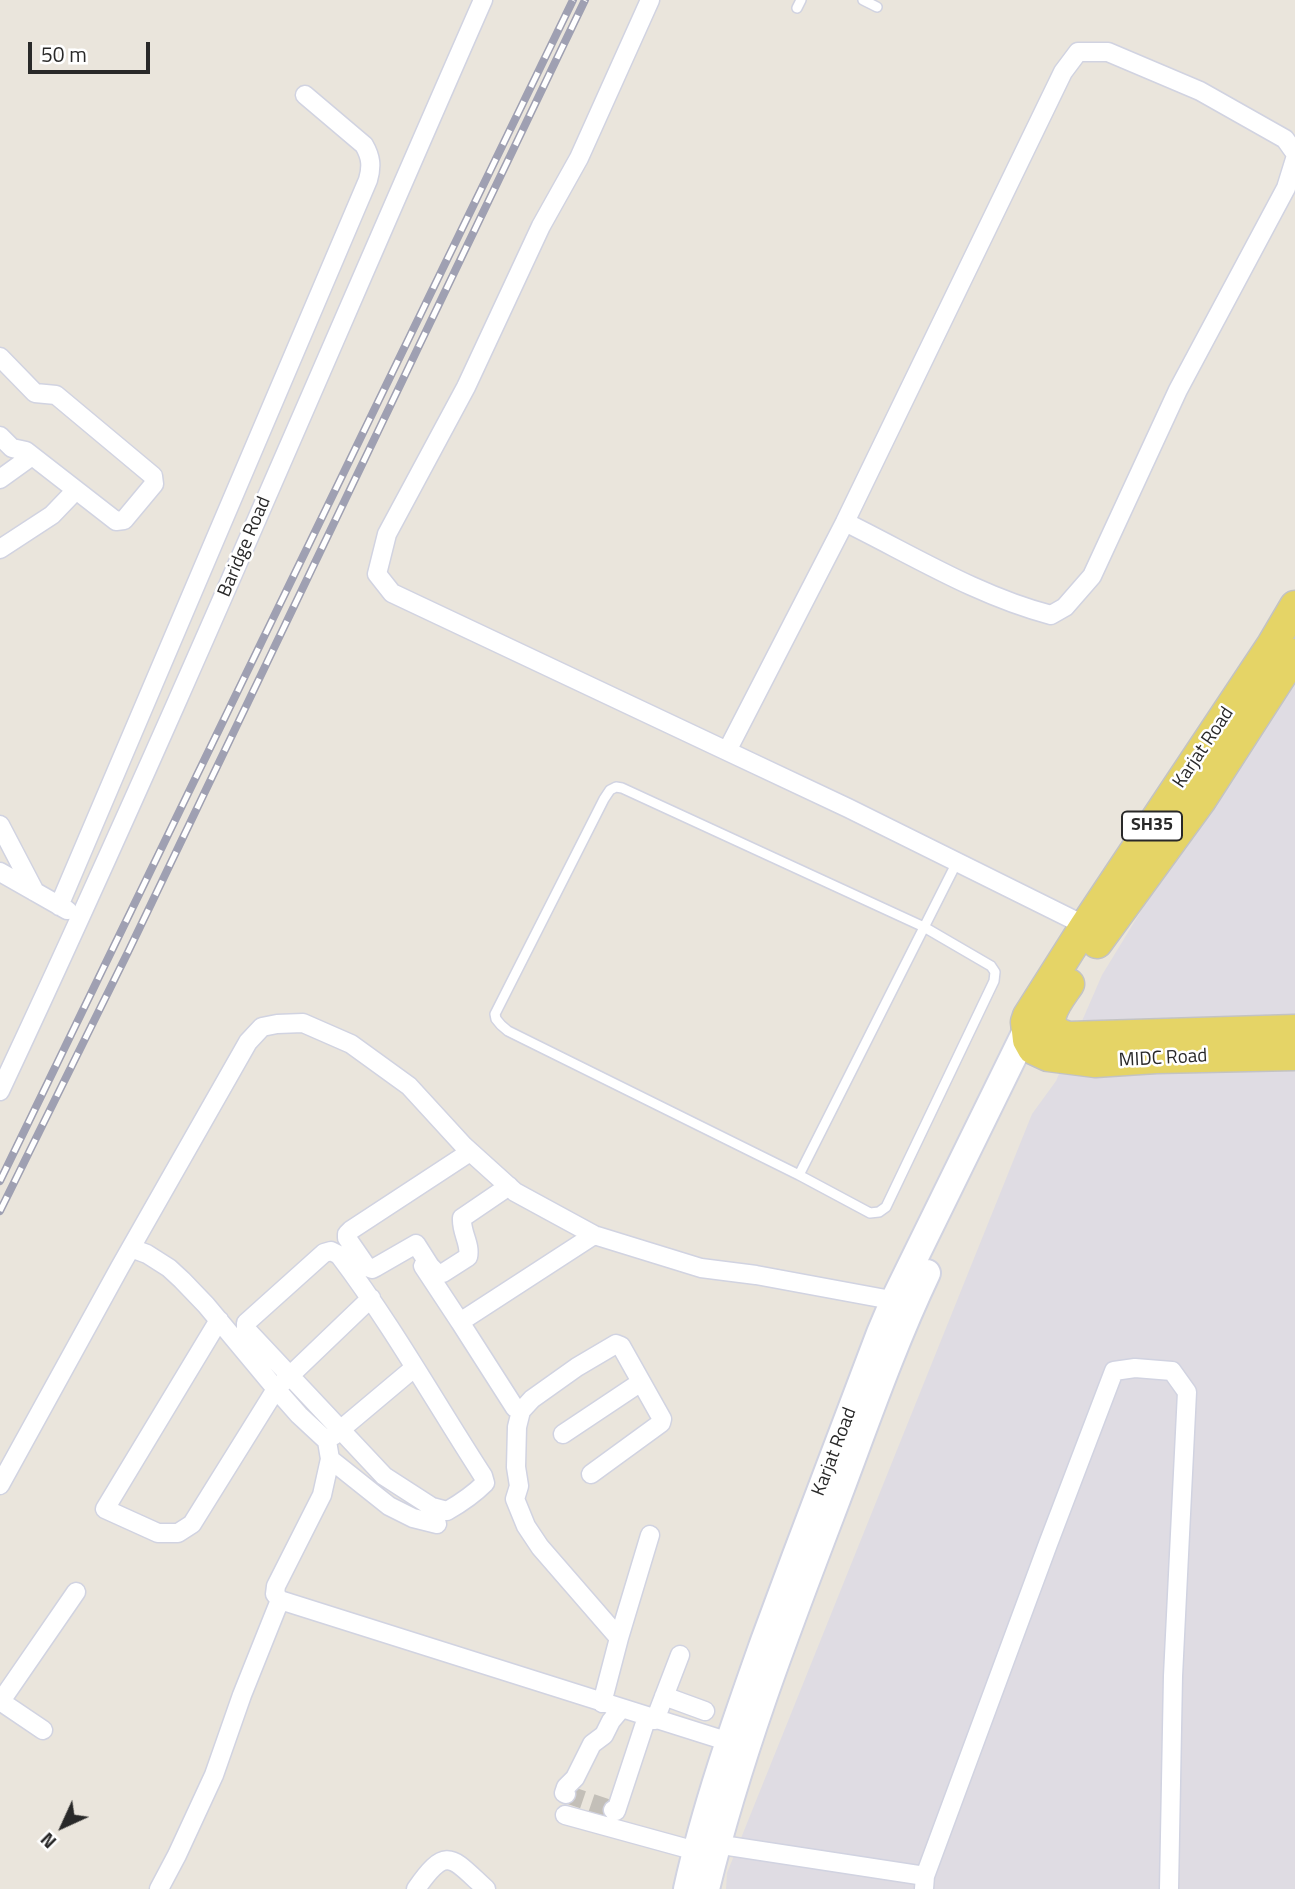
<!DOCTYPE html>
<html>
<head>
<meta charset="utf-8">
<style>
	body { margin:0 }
	#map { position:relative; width:1295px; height:1889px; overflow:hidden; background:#eae5dc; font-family:"Titillium Web",sans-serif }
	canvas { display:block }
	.north { position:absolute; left:28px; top:1791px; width:70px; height:70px; -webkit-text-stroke:5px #fff; paint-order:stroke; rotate:225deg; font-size:19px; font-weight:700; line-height:28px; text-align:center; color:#292929 }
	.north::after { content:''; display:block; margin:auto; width:24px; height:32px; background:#292929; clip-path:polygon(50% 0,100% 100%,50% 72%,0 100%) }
	.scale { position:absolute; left:28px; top:42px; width:122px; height:32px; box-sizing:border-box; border:4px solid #292929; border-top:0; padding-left:9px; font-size:21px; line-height:24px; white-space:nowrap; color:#292929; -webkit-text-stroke:5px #fff; paint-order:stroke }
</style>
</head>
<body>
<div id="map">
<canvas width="1295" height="1889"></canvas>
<div class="north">N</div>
<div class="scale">50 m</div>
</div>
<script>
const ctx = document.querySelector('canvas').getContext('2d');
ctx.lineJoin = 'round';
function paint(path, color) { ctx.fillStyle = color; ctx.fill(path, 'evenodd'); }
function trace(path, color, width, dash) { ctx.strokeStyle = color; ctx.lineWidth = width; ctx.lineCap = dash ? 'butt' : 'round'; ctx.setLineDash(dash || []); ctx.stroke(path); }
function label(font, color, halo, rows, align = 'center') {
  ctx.font = font + ' "Titillium Web",sans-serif'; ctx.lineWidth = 5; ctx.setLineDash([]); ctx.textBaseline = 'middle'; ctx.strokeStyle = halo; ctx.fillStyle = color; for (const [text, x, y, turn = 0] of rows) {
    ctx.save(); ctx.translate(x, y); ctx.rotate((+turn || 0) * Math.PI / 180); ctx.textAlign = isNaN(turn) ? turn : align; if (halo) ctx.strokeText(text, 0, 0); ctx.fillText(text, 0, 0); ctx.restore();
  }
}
const industrial = new Path2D(`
	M1295 658V1889H726L727 1873 1032 1114 1056 1081 1102 975Z`);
const streetTunnel = new Path2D(`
	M566 1794 613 1810`);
const lane = new Path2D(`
	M863 0 877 7
	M797 8 801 0
	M616 787 622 788 924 927 991 966 995 972 994 981 886 1207 879 1212 870 1213 799 1175 508 1031 501 1025 496 1019 495 1014 604 799 610 790Z
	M799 1175 957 862`);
const street = new Path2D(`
	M650 0 579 158 541 226 466 387 387 534 377 574 392 593 727 751
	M0 357 35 393 56 395 153 476 154 484 124 520 116 521 26 451 12 448 0 436
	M0 479 32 456
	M845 522C912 555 978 596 1051 615L1065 607 1092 576 1178 390 1286 188 1295 159
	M0 549 52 515 76 490
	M0 825 35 892
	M0 872 67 910
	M59 906 368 180C372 166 371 157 364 145L305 95
	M1094 930 848 808 727 751 845 522 1063 72 1078 52H1108L1200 91 1285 139 1295 153
	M0 1091C169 731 323 364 483 0
	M470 1152 351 1230 347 1234V1238L367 1267 372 1269 376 1267 416 1244 430 1266 438 1274 443 1273 468 1257C471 1244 461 1233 462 1218L509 1186
	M131 1248 147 1254 169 1268 182 1280 206 1305 276 1389 299 1415 327 1441 330 1459 322 1495 276 1586 275 1594 280 1600 739 1745
	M331 1251 339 1255C392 1325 435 1402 483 1476L485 1483C473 1495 461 1503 447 1511L432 1507 384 1476 246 1329V1323L324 1253Z
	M423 1266 460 1322 594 1235
	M219 1320 105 1509 158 1533H178L192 1524 276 1389 371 1298
	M460 1322 515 1408
	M563 1434 641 1382
	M333 1436 414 1368
	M330 1459 389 1506 413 1518 437 1524
	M591 1474 661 1423 662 1419 621 1346 616 1344 577 1367 532 1399 521 1411 517 1427 516 1467 519 1486 515 1499 526 1526 540 1547 619 1638
	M0 1485 120 1267 248 1042 262 1027 277 1024 303 1023 351 1044 409 1086 464 1146 515 1192 594 1235 701 1268 756 1275 902 1302
	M664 1696 705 1711
	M0 1701 43 1730
	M1 1701 76 1592
	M602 1703 619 1638 650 1535
	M655 1720 680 1655
	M566 1794 564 1793 566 1787 575 1778 592 1744 604 1735 611 1721 621 1709
	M613 1810 616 1811 647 1717
	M565 1815 696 1851
	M709 1843 925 1876
	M159 1889 177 1855 214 1775 242 1695 280 1600
	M416 1889C447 1844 452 1858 486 1889
	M924 1889 925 1876 1048 1544 1114 1371 1135 1368 1172 1371 1187 1392 1173 1676 1169 1889`);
const secondary = new Path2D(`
	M687 1889C706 1804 735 1723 764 1641 802 1538 841 1435 880 1333L894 1300 1026 1031 1038 1021
	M706 1889C737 1761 784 1638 831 1515 862 1434 890 1351 927 1273`);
const primary = new Path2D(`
	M1295 606 1272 645 1085 926 1028 1016 1026 1022 1028 1040 1033 1049 1048 1056 1095 1062 1156 1058 1295 1055
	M1097 943 1201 800 1295 654
	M1069 984C1057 1002 1034 1028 1069 1037L1295 1030`);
const rail = new Path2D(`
	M0 1181 573 0
	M0 1211 129 950 585 0`);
const shields = [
	[1152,826,60]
];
const shieldNames = [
	["SH35",1152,826]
];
const streetNames = [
	["Baridge Road",245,547,-67],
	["Karjat Road",1204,748,-56],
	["MIDC Road",1163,1059,-3],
	["Karjat Road",835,1452,-69]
];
paint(industrial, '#dfdce3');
trace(streetTunnel, '#c3bfb8', 18, [18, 9]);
trace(lane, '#d1d3e1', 12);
trace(street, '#d1d3e1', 21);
trace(secondary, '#d1d3e1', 30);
trace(primary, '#c3c3c3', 33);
trace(lane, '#fff', 9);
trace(street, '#fff', 18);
trace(secondary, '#fff', 26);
trace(primary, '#e5d466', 30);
trace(rail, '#9fa0b2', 8);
trace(rail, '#fff', 5, [16]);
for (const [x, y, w] of shields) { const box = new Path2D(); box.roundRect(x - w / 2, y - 14.5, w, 29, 5); ctx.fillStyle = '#fff'; ctx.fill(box); trace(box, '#292929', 2); }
label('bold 18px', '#292929', null, shieldNames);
label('19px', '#292929', '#fff', streetNames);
</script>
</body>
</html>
